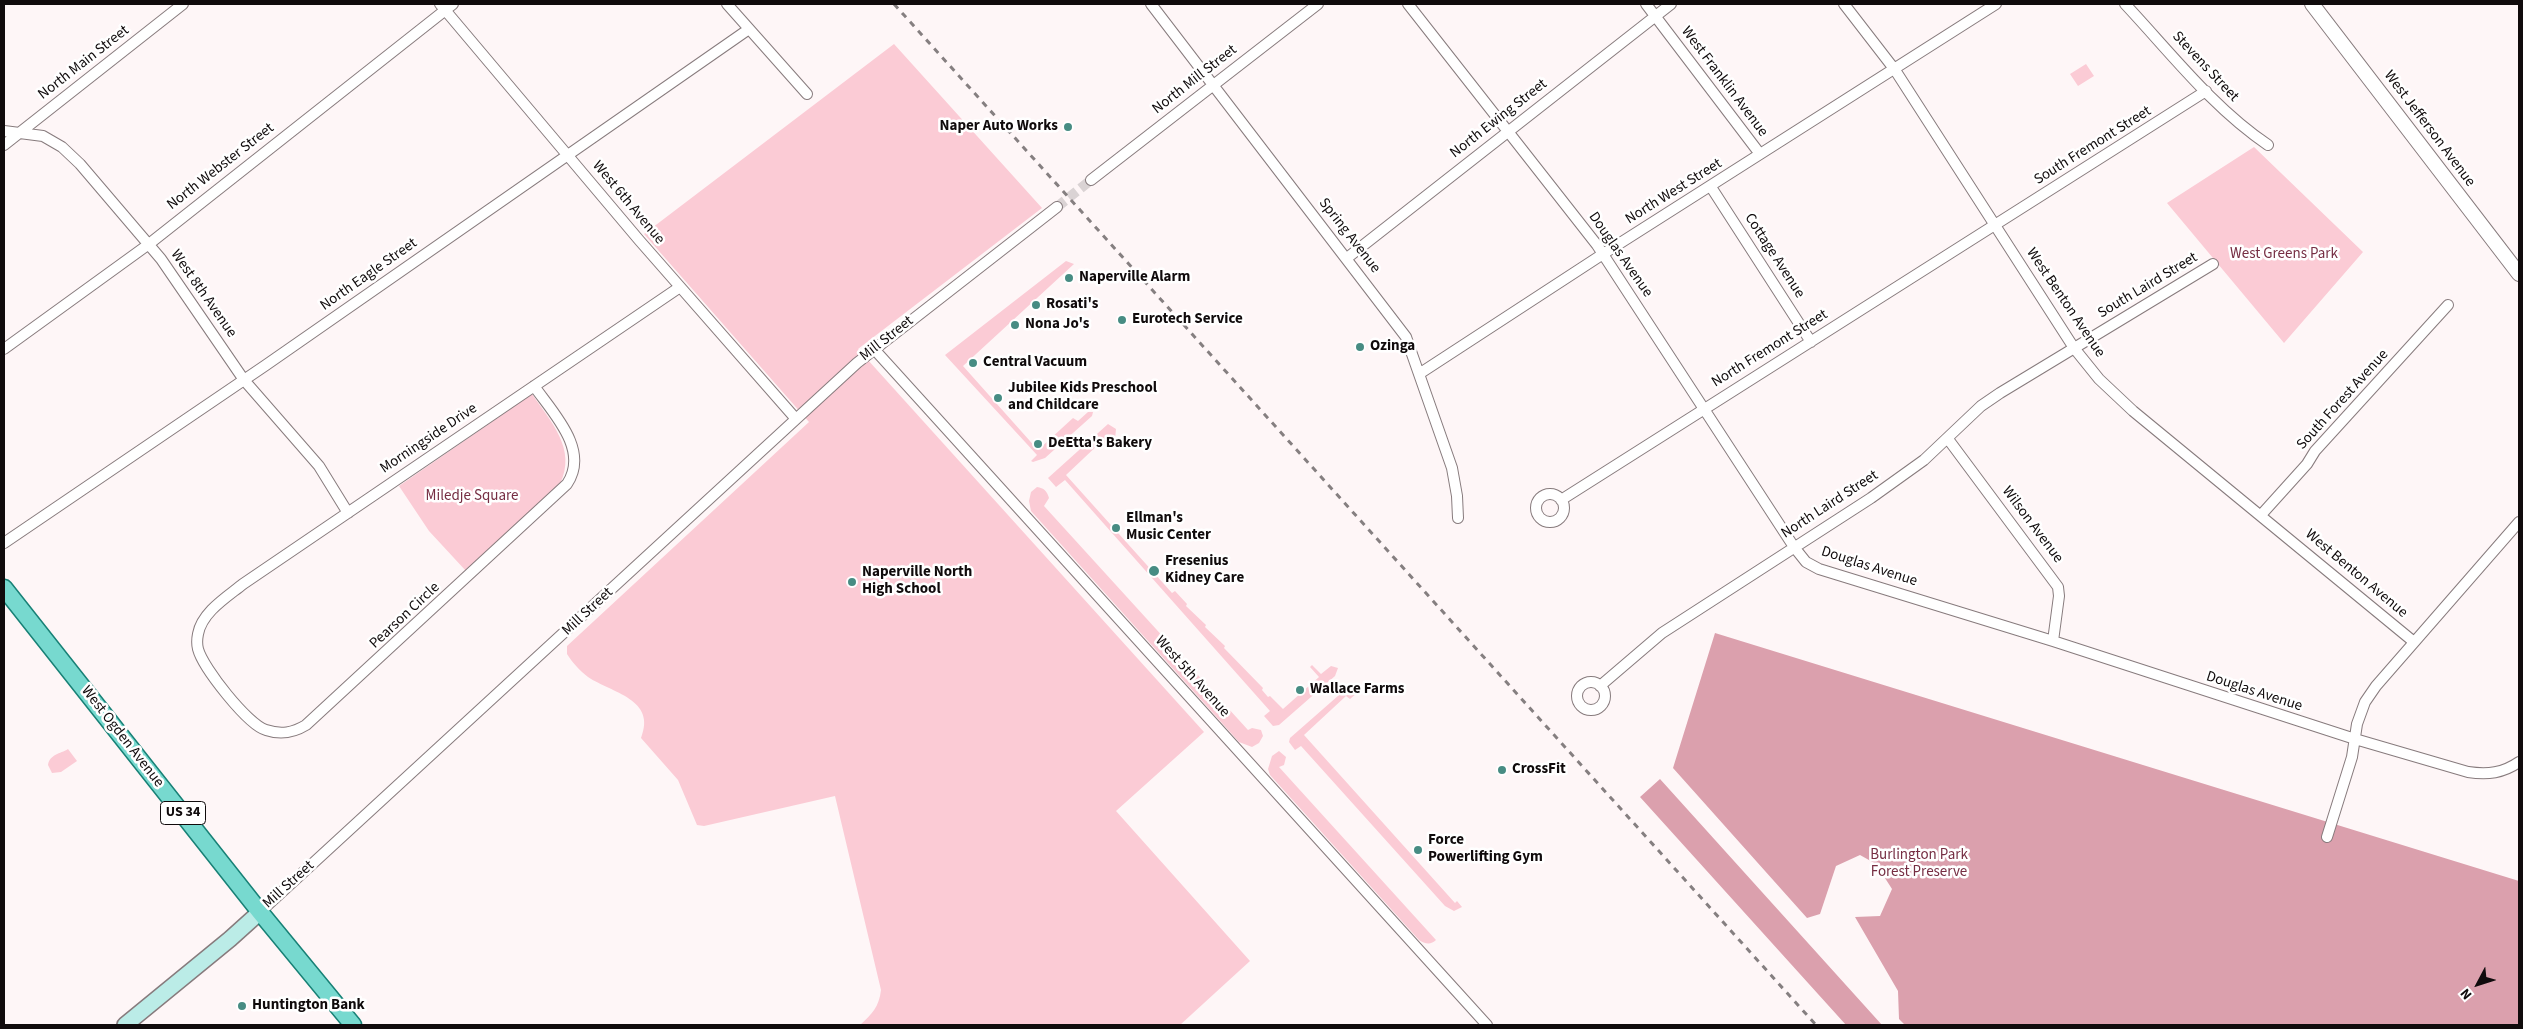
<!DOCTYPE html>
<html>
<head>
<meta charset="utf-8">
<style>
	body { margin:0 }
	#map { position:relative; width:2523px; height:1029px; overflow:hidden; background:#fef6f7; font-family:"Source Sans 3",sans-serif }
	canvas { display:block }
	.frame { position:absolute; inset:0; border:5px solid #100b0c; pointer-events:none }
	.north { position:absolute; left:2453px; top:959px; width:50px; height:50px; -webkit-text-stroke:4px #fff; paint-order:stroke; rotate:230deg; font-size:14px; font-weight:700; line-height:20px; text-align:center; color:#100b0c }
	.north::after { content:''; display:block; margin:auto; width:18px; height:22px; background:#100b0c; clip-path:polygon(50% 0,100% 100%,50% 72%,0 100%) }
</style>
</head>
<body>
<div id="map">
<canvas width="2523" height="1029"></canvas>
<div class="frame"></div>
<div class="north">N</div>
</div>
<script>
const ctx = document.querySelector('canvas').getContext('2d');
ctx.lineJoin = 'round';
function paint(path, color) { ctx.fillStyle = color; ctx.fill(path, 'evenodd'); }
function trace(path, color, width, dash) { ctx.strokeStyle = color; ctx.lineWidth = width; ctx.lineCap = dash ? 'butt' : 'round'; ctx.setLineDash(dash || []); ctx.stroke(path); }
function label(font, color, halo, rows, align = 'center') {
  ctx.font = font + ' "Source Sans 3",sans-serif'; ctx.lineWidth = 5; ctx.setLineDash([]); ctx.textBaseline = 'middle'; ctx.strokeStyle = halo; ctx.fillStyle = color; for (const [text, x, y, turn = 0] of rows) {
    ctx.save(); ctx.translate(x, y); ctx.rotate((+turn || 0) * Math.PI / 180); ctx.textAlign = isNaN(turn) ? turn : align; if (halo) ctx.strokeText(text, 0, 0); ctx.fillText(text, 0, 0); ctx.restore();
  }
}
const green = new Path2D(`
	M894 44 1042 208 858 349 1204 732 1116 811 1250 961 1180 1025H860C872 1014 879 1007 881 990L835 796 704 826 697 825 678 780 641 738C657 699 612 693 588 677 580 671 572 662 567 654V646L809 422 644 234Z
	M2086 64 2094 76 2078 86 2070 74Z
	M2254 147 2363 252 2284 343 2167 203Z
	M1066 261 1074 264 963 366 1038 450 1073 418 1078 421 1088 412H1093L1092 416 1045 458 1033 462 1031 461 1037 455 945 355Z
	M532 394C551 422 577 449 560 484L466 571 429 531 399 486Z
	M1108 424 1116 429 1115 439 1105 446 1101 442 1066 475 1172 593 1175 591 1187 604 1186 606 1206 625 1205 627 1225 646 1224 648 1263 688 1262 690 1268 697 1270 696 1283 709 1319 677 1310 667 1312 665 1321 674 1331 666 1338 668 1335 676 1279 725 1273 726 1264 716 1270 711 1065 480 1056 487 1048 478Z
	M1037 487C1044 488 1047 491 1049 498L1044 506 1248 730 1252 728 1261 730 1263 736 1259 743 1252 747 1239 742 1031 511 1029 501 1031 492Z
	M1353 687 1358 692 1350 699 1346 696 1304 735 1455 903 1457 901 1462 907 1454 911 1445 906 1301 746 1295 750 1289 742 1290 738 1347 688Z
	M68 749 77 761 61 772 52 773 48 765C50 754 60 754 68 749Z
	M1279 751 1286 757 1284 765 1279 767 1436 940C1431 945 1425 944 1419 940L1270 775 1268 769 1272 756Z`);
const forest = new Path2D(`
	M1715 633 2519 881V1025H1905L1899 1019 1898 991 1855 917 1880 916 1892 889 1876 864 1860 855 1836 866 1820 914 1807 918 1673 768Z
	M1660 779 1882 1025H1846L1640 797Z`);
const minorTunnel = new Path2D(`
	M1057 207 1091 180`);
const minor = new Path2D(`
	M440 4 639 240 796 419
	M727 4 807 94
	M1151 4 1406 337 1452 468 1457 496 1458 518
	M1408 4 1597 245 1794 547 1806 562 1819 569 2053 641 2355 739 2468 772C2488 775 2503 773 2519 762
	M1646 4 1760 154
	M1844 4 1895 70 2074 348 2099 379 2133 411 2414 642
	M2125 4C2170 52 2213 108 2268 145
	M4 131 43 136 62 147 80 164 161 259 244 380 319 466 348 513
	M4 145 183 4
	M1091 180 1318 4
	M1711 187 1811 342
	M1347 258 1671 4
	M4 349 149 244 453 4
	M874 349 1487 1025
	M1419 374 1603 254 1996 4
	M534 386C553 413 590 450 567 484L306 725C293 733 281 735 266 730 248 725 203 668 198 649 197 645 197 639 198 634 202 612 227 597 243 584L680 287
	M1948 439 2058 587 2059 596 2053 641
	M1536 508a14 14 0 1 1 28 0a14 14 0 1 1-28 0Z
	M1561 500 2206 91
	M2261 515 2307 464 2315 451 2448 305
	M4 543 266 365 749 29
	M1577 696a14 14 0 1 1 28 0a14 14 0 1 1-28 0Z
	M1600 686 1662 633 1871 498 1924 460 1981 406 2000 393 2213 264
	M2327 837 2352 757 2357 724 2365 702 2376 686 2519 522
	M260 912 857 363 1057 207`);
const tertiary = new Path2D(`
	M2312 4 2519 274`);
const secondary = new Path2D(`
	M125 1025 230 939 260 912`);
const primary = new Path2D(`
	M4 588 260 912 353 1025`);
const rail = new Path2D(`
	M894 4 1816 1025`);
const markers = [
	[1068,127,5,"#478c83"],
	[1069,278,5,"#478c83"],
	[1036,305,5,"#478c83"],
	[1122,320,5,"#478c83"],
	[1015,325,5,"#478c83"],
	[1360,347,5,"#478c83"],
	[973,363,5,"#478c83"],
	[998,398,5,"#478c83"],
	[1038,444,5,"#478c83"],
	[1116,528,5,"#478c83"],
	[1154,571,6,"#478c83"],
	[852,582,5,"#478c83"],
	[1300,690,5,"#478c83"],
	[1502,770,5,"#478c83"],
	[1418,850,5,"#478c83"],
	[242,1006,5,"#478c83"]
];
const shields = [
	[183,813,45]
];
const shieldNames = [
	["US 34",183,813]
];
const streetNames = [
	["North Main Street",84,63,-38],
	["Stevens Street",2205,67,47],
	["North Mill Street",1195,80,-38],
	["West Franklin Avenue",1724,82,53],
	["North Ewing Street",1499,119,-38],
	["West Jefferson Avenue",2429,129,53],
	["South Fremont Street",2093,146,-32],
	["North Webster Street",221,167,-38],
	["North West Street",1674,192,-32],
	["West 6th Avenue",628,203,50],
	["Spring Avenue",1349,236,52],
	["Douglas Avenue",1620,255,55],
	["Cottage Avenue",1774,256,57],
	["North Eagle Street",369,275,-35],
	["South Laird Street",2148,286,-31],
	["West 8th Avenue",203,294,55],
	["West Benton Avenue",2065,303,56],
	["Mill Street",887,339,-38],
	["North Fremont Street",1770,349,-32],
	["South Forest Avenue",2343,400,-48],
	["Morningside Drive",429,439,-34],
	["North Laird Street",1830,505,-33],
	["Wilson Avenue",2032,525,53],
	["Douglas Avenue",1869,567,18],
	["West Benton Avenue",2356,574,40],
	["Mill Street",588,612,-43],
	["Pearson Circle",405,616,-43],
	["West 5th Avenue",1192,677,48],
	["Douglas Avenue",2254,692,18],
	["West Ogden Avenue",122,737,52],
	["Mill Street",289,885,-42]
];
const poiNames = [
	["Naper Auto Works",1058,127,"right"],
	["Naperville Alarm",1079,278],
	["Rosati's",1046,305],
	["Eurotech Service",1132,320],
	["Nona Jo's",1025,325],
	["Ozinga",1370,347],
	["Central Vacuum",983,363],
	["Jubilee Kids Preschool",1008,389],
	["and Childcare",1008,406],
	["DeEtta's Bakery",1048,444],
	["Ellman's",1126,519],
	["Music Center",1126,536],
	["Fresenius",1165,562],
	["Kidney Care",1165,579],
	["Naperville North",862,573],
	["High School",862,590],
	["Wallace Farms",1310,690],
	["CrossFit",1512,770],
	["Force",1428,841],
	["Powerlifting Gym",1428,858],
	["Huntington Bank",252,1006]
];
const parkNames = [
	["West Greens Park",2284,255],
	["Miledje Square",472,497],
	["Burlington Park",1919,856],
	["Forest Preserve",1919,873]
];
paint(green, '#fbcbd5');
paint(forest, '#dba0ad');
trace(minorTunnel, '#dad3d4', 10, [10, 5]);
trace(minor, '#877b7d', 12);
trace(tertiary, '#877b7d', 16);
trace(secondary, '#877b7d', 18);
trace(primary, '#188176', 19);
trace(minor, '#fff', 10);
trace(tertiary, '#fff', 14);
trace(secondary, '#bbece7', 15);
trace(primary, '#77d9cf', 16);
trace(rail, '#857f80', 3, [6, 6]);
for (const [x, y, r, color] of markers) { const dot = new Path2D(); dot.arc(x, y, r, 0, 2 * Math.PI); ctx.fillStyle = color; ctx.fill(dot); trace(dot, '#fff', 2); }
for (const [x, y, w] of shields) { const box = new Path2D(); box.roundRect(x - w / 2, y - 11.5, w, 23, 4); ctx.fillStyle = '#fff'; ctx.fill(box); trace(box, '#100b0c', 1); }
label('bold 14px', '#100b0c', null, shieldNames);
label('15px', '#100b0c', '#fff', streetNames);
label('bold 15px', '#100b0c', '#fff', poiNames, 'left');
label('15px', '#762e43', '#fff', parkNames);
</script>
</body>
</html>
